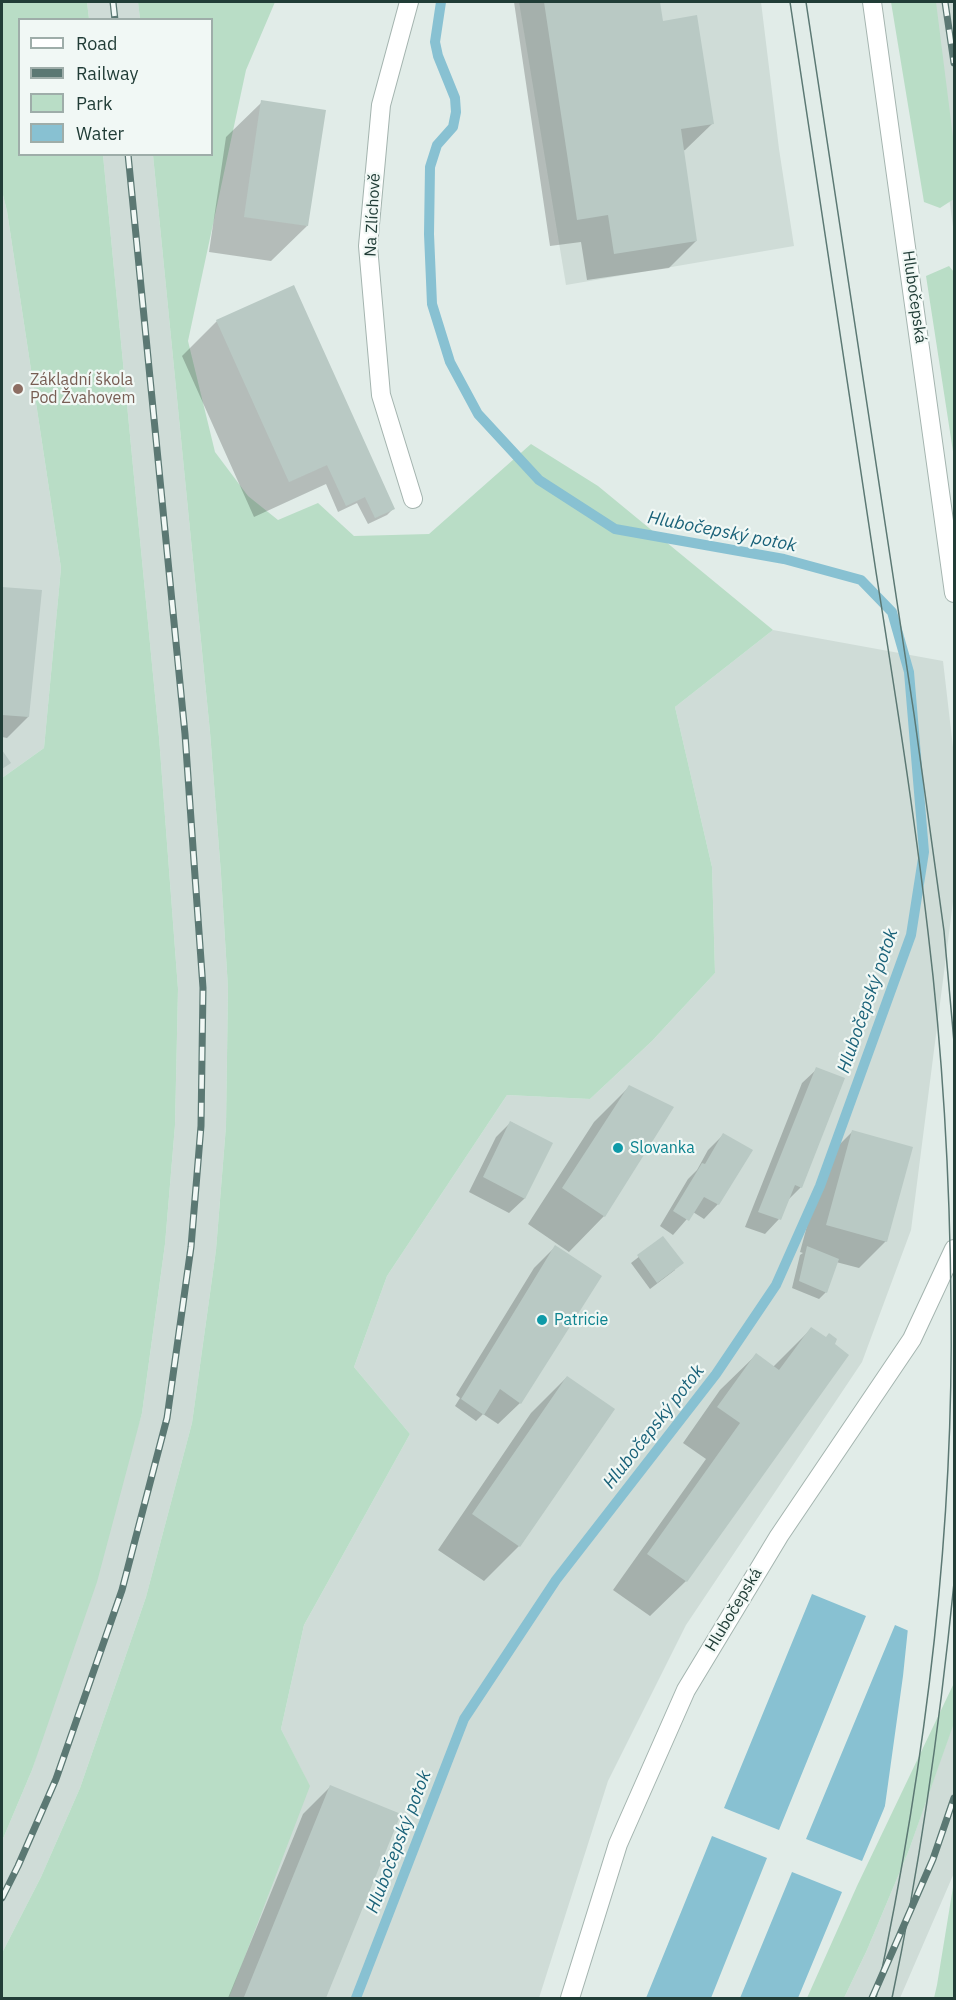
<!DOCTYPE html>
<html>
<head>
<meta charset="utf-8">
<style>
	body { margin:0 }
	#map { position:relative; width:956px; height:2000px; overflow:hidden; background:#e1ece8; font-family:"IBM Plex Sans",sans-serif }
	canvas { display:block }
	.frame { position:absolute; inset:0; border:3px solid #213d37; pointer-events:none }
	.legend { position:absolute; left:18px; top:18px; width:195px; height:138px; box-sizing:border-box; background:#f1f8f5; border:2px solid #9eada9; margin:0; padding:8px 10px; list-style:none; font-size:18px; color:#213d37 }
	.legend li { display:flex; align-items:center; gap:12px; height:30px }
	.legend b { width:30px; border:2px solid #9eada9 }
</style>
</head>
<body>
<div id="map">
<canvas width="956" height="2000"></canvas>
<div class="frame"></div>
<ul class="legend">
<li><b style="height:8px;background:#fff"></b>Road</li>
<li><b style="height:8px;background:#5b7873"></b>Railway</li>
<li><b style="height:16px;background:#b9ddc6"></b>Park</li>
<li><b style="height:16px;background:#88c1d2"></b>Water</li>
</ul>
</div>
<script>
const ctx = document.querySelector('canvas').getContext('2d');
ctx.lineJoin = 'round';
function paint(path, color) { ctx.fillStyle = color; ctx.fill(path, 'evenodd'); }
function trace(path, color, width, dash) { ctx.strokeStyle = color; ctx.lineWidth = width; ctx.lineCap = dash ? 'butt' : 'round'; ctx.setLineDash(dash || []); ctx.stroke(path); }
function label(font, color, halo, rows, align = 'center') {
  ctx.font = font + ' "IBM Plex Sans",sans-serif'; ctx.lineWidth = 4.5; ctx.setLineDash([]); ctx.textBaseline = 'middle'; ctx.strokeStyle = halo; ctx.fillStyle = color; for (const [text, x, y, turn = 0] of rows) {
    ctx.save(); ctx.translate(x, y); ctx.rotate((+turn || 0) * Math.PI / 180); ctx.textAlign = isNaN(turn) ? turn : align; if (halo) ctx.strokeText(text, 0, 0); ctx.fillText(text, 0, 0); ctx.restore();
  }
}
const built = new Path2D(`
	M87 2H138L140 19H89Z
	M519 2H761L779 149 794 246 566 285Z
	M919 2H954V234L944 160Z
	M103 155H153L210 732 221 874 228 988 226 1126 216 1250 192 1423 146 1597 80 1788 41 1877 2 1953V1841L32 1770 142 1413 165 1244 175 1125 178 989 159 737Z
	M2 191 7 211 61 568 44 748 2 778Z
	M773 630 943 661 954 756V894L911 1230 862 1362 686 1625 608 1781 539 1998H229L305 1777 281 1729 304 1625 410 1434 354 1367 387 1276 507 1095 590 1099 652 1041 715 973 712 867 675 707Z
	M954 1721V1873L900 1998H844L867 1950 909 1850Z`);
const green = new Path2D(`
	M2 2H87L89 19 20 20V154L103 155 159 737 178 989 175 1125 165 1244 142 1413 97 1582 32 1770 2 1841V778L44 748 61 568 7 211 2 191Z
	M138 2H275L246 70 188 341 215 452 248 496 278 520 318 503 354 536 429 534 531 444 598 486 773 630 675 707 712 867 715 973 652 1041 590 1099 507 1095 387 1276 354 1367 410 1434 304 1625 281 1729 310 1786 229 1998H2V1953L41 1877 80 1788 146 1597 192 1423 216 1250 226 1126 228 988 221 874 210 732 153 155 212 154V20L140 19Z
	M891 2H936L954 145V199L940 208 924 202Z
	M949 266 954 272V458L926 276Z
	M954 1683V1723L909 1850 867 1950 844 1998H807L857 1886Z
	M954 1881V1998H934L937 1985Z`);
const water = new Path2D(`
	M812 1594 866 1616 779 1830 724 1808Z
	M895 1625 951 1649 862 1861 806 1839Z
	M712 1836 767 1858 711 1998H646Z
	M792 1872 842 1892 798 1998H740Z`);
const pier = new Path2D(`
	M908 1628 952 1646 954 1649 883 1820 903 1676Z`);
const shadow = new Path2D(`
	M514 2H659L662 23 712 124 685 150 682 151 696 241 669 268 587 280 581 242 550 246Z
	M262 102 307 226 271 261 209 252 226 137Z
	M217 321 394 508 387 515 368 524 357 503 338 512 326 484 254 517 182 356Z
	M2 588 41 591 28 717 7 738 2 737Z
	M817 1069 801 1187 787 1201 779 1219 765 1234 745 1227 802 1083Z
	M629 1087 672 1108 604 1216 569 1252 528 1224 594 1122Z
	M511 1122 551 1144 524 1199 509 1213 469 1192 496 1137Z
	M852 1132 886 1241 859 1268 836 1262 826 1292 819 1299 792 1288 800 1255 803 1253 800 1252 825 1159Z
	M723 1135 718 1204 704 1219 693 1212 673 1235 660 1226 688 1179 697 1170 708 1150Z
	M663 1238 675 1270 650 1289 631 1263Z
	M555 1247 520 1403 498 1424 483 1414 476 1421 455 1406 460 1398 456 1395 534 1268Z
	M811 1329 686 1581 650 1616 613 1590 706 1459 683 1443 720 1390 756 1355 773 1367Z
	M567 1377 519 1546 484 1581 438 1550 531 1413Z
	M330 1787 399 1814 324 1998H228L303 1814Z`);
const stream = new Path2D(`
	M356 1998 464 1719 556 1580 716 1374 776 1285 820 1186 911 935 924 852 909 672 892 612 861 580 784 559 615 529 539 480 478 414 450 362 432 304 429 234 430 167 437 145 453 127 456 112 455 98 438 56 435 42 441 2`);
const building = new Path2D(`
	M544 2H660L663 21 697 15 714 124 681 129 697 241 614 254 608 215 577 220Z
	M261 100 326 110 308 226 244 217Z
	M294 285 395 509 375 518 365 497 346 506 327 465 289 482 216 320Z
	M2 587 42 590 29 717 2 715Z
	M2 750 11 763 2 769Z
	M816 1067 845 1078 802 1188 795 1185 781 1220 758 1212Z
	M629 1085 674 1107 605 1217 562 1188Z
	M510 1121 553 1143 525 1199 483 1177Z
	M852 1130 913 1147 887 1242 826 1225Z
	M723 1133 753 1150 719 1205 704 1197 689 1221 673 1211 702 1163 705 1164Z
	M663 1236 684 1263 657 1283 637 1255Z
	M555 1245 602 1276 521 1404 500 1389 484 1415 461 1399Z
	M807 1246 839 1259 827 1293 799 1281Z
	M811 1327 826 1337 829 1333 837 1339 835 1344 849 1355 687 1582 647 1554 740 1423 717 1407 756 1353 779 1370Z
	M567 1376 615 1409 520 1547 472 1514Z
	M330 1785 401 1814 326 1998H248L244 1997Z`);
const minor = new Path2D(`
	M409 2 381 105 368 246 381 395 413 499`);
const tertiary = new Path2D(`
	M872 2 954 593
	M570 1998 618 1844 686 1690 779 1536 912 1339 954 1249`);
const tram = new Path2D(`
	M790 2C819 192 847 382 876 572 895 692 914 812 928 932 943 1056 950 1181 951 1306 954 1537 924 1773 876 1998
	M806 2 914 714 944 931 954 1042
	M892 1998C921 1861 940 1722 954 1583`);
const rail = new Path2D(`
	M113 2 115 20
	M945 2 954 63
	M2 1898 18 1866 56 1779 122 1590 167 1418 191 1247 201 1126 203 988 195 876 185 734 128 154
	M872 1998 933 1859 954 1798`);
const markers = [
	[18,389,6,"#8d6e63"],
	[618,1148,6,"#0f9aa8"],
	[542,1320,6,"#0f9aa8"]
];
const streetNames = [
	["Na Zlíchově",373,215,-87],
	["Hlubočepská",914,297,82],
	["Hlubočepská",734,1610,-59]
];
const educationNames = [
	["Základní škola",30,380],
	["Pod Žvahovem",30,398]
];
const cultureNames = [
	["Slovanka",630,1148],
	["Patricie",554,1320]
];
const waterNames = [
	["Hlubočepský potok",722,532,11],
	["Hlubočepský potok",868,1001,-71],
	["Hlubočepský potok",654,1427,-52],
	["Hlubočepský potok",399,1842,-69]
];
paint(built, '#cfdcd7');
paint(green, '#b9ddc6');
paint(water, '#88c1d2');
paint(pier, '#e1ece8');
paint(shadow, '#0003');
trace(stream, '#88c1d2', 10);
paint(building, '#b9c9c4');
trace(minor, '#a4b4af', 20);
trace(tertiary, '#a4b4af', 20);
trace(minor, '#fff', 18);
trace(tertiary, '#fff', 18);
trace(tram, '#5b7873', 1.5);
trace(rail, '#5b7873', 7);
trace(rail, '#f1f8f5', 4.5, [14]);
for (const [x, y, r, color] of markers) { const dot = new Path2D(); dot.arc(x, y, r, 0, 2 * Math.PI); ctx.fillStyle = color; ctx.fill(dot); trace(dot, '#f1f8f5', 2); }
label('16px', '#213d37', '#f1f8f5', streetNames);
label('16px', '#785e54', '#f1f8f5', educationNames, 'left');
label('16px', '#0d838f', '#f1f8f5', cultureNames, 'left');
label('italic 18px', '#1a6279', '#f1f8f5', waterNames);
</script>
</body>
</html>
